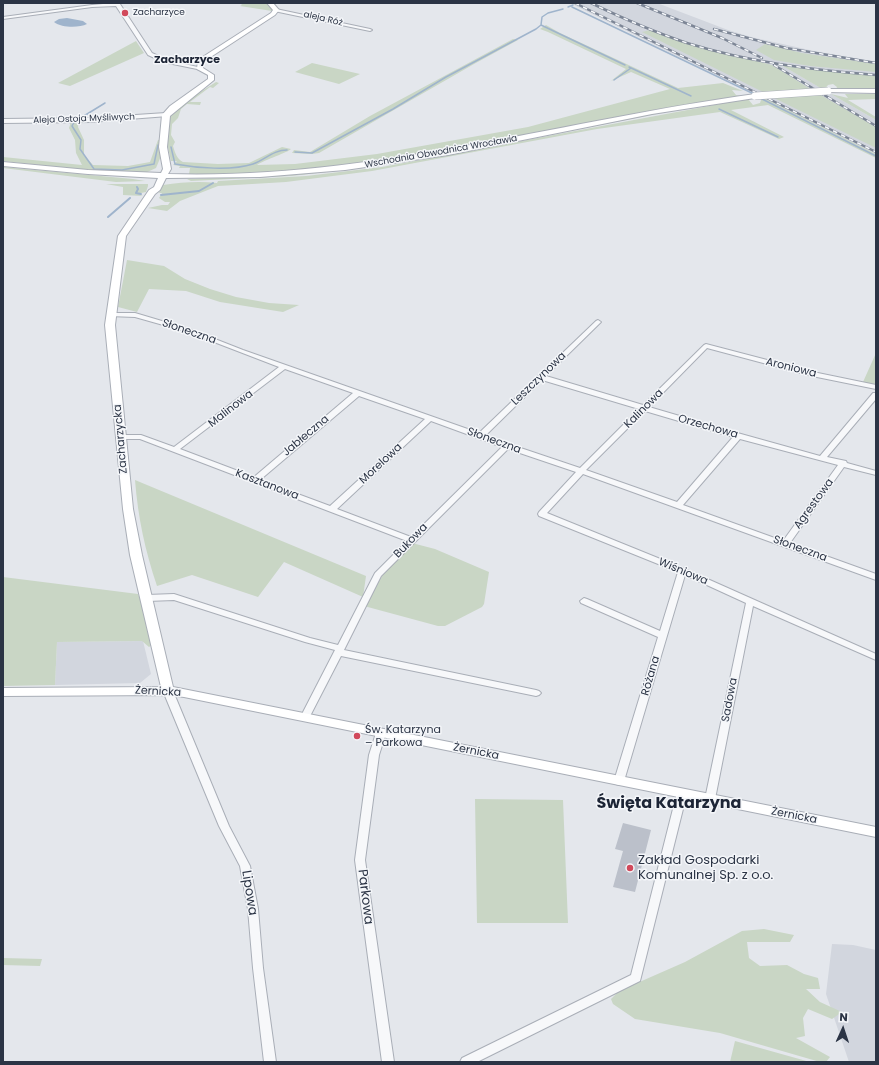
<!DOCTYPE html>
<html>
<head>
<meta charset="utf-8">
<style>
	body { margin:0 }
	#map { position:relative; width:879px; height:1065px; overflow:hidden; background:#e4e7ec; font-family:Poppins,sans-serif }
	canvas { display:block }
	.frame { position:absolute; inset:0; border:4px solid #2b3445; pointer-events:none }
	.north { position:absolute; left:823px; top:1009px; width:40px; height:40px; -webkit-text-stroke:3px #f4f6f9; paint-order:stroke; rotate:3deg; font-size:11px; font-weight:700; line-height:16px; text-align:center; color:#2b3445 }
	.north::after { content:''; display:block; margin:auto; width:14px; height:18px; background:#2b3445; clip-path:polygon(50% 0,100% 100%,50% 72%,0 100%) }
</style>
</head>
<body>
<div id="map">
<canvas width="879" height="1065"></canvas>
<div class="frame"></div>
<div class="north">N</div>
</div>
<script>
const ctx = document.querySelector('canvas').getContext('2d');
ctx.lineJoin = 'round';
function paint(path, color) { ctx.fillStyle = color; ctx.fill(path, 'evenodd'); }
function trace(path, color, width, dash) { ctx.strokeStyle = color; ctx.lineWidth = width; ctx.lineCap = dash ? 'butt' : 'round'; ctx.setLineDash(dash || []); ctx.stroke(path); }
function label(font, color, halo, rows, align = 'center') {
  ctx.font = font + ' Poppins,sans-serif'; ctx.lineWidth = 3; ctx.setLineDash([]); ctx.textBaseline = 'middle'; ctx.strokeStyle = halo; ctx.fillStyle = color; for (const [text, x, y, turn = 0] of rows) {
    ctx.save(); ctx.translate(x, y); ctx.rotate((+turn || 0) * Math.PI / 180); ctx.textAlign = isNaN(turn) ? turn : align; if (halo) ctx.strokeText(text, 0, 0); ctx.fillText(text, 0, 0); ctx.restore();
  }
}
const built = new Path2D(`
	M570 3H657L728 30 751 37 814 51 876 62V76L783 66 876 120V154Z
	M143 641 151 674 140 683 55 685 57 642Z
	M832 944 853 945 876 950V1062H849L826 994Z`);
const green = new Path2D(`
	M240 3H266L272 9V11L240 6 242 5Z
	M546 25 560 33 678 88 723 83 743 91 732 90 736 95 741 96C630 111 520 138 408 157 336 168 262 175 189 174L190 168H179L180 166 173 165 177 161H171L168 147V117L186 101 216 82 219 83 213 88 210 87 190 102H201L200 105 187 104 181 109 178 118 172 124 171 135 175 142 173 146C175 153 177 159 183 162L218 164 249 163 282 147 291 149C289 152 264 160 257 165L295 164 377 154 528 127 670 89 631 72 611 81 626 69 548 32 540 29Z
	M650 30 676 40 772 65 812 90 765 93 642 32Z
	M513 39 518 40 474 64 319 153 312 154 292 153 294 150 310 152 370 116Z
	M136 41 144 53 70 86 58 83Z
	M765 44 802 53 876 64V72L810 66 774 60 756 50Z
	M312 63 360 74 339 84 295 72Z
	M781 65 876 76V90L836 89 837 87 833 84 828 85 824 90Z
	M819 94 876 127V148L772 97Z
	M831 94 848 98 845 94H876V99L848 100 876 117V120Z
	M760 98H764L876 154V158L768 105 731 110 784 137 779 139 720 112 597 129 372 171 286 182 218 186 180 201 167 211 148 208 162 205H168L170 202H165L159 198 162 193H159L163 185C182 182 200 181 217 183L218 181 306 176 382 167 725 103 748 99 753 105 760 103 761 100Z
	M709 104 438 156 372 167 291 176 191 181 187 179 283 176 371 167Z
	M79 121 78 127 84 140V155L93 165 128 166 150 162 158 140 161 139V156L156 168 145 173 95 171 3 161V157L82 165 76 153 75 140 69 128 71 122Z
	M3 167 133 179 145 181 116 182 3 168Z
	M106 184H148V186L146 192 141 193 140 195 143 196 123 195V187Z
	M127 260 164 266 185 279 210 289 236 297 269 303 299 305 283 312 220 302 186 291 149 289 137 312 118 307Z
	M876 353V385L863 382Z
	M135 480 366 576 363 597 284 562 258 597 192 575 157 586C145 550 138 518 135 480Z
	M412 543 435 549 489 572 484 604 482 607 445 626H438L364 606 384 573Z
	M3 577 138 594 146 614 152 645 149 647 142 641 57 642 55 685 3 686Z
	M475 799 563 800 568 923H477Z
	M764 929 794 935 790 942H747L749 958 760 966 787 965 804 974 818 978 820 989H806L820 1002 842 1012 832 1019 808 1009 803 1018 805 1036 796 1038 830 1057 826 1062H820L720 1033 635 1019 613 1004 611 999 619 991 685 962 742 931Z
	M3 958 42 959 40 966 3 965Z
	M735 1041 810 1062H730Z`);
const water = new Path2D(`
	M67 18 83 21 87 24C79 28 62 28 54 22L59 19Z`);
const streamFar1 = new Path2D(`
	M568 7 573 5
	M572 7 756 95
	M541 25 625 65
	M629 67 691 96
	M614 80 631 68
	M760 98 876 156
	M719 109 778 137
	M79 119 105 103
	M74 122 72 126 81 140 80 149 94 169 122 170 154 164 158 145
	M171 147 175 164C196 168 232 171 253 164 265 160 273 150 287 150
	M295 152 312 153 393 109 446 77 536 29 541 25 542 17 548 13 563 9`);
const stream = new Path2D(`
	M137 187 138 189 136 193 141 194
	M161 195 199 191 213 183
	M108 217 130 198`);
const building = new Path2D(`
	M623 823 651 830 635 892 613 887 623 851 615 849Z`);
const street = new Path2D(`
	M114 3 120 4 152 53 167 60 202 68V70L163 62 148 55 116 6 92 7 3 19V17L92 5Z
	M276 9 370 29 372 30 370 31 274 11V10Z
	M166 113 169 115 168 116 90 122 3 123V119L90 118Z
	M111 313H135L192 330 243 350 479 433 596 321 598 320 601 322 600 323 546 376 643 405 704 345 706 344 813 372 876 385V389L812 376 707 348 649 407 741 434 820 456 873 393H876V399L827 457 846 461 847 463 876 471V475L844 467 790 543 876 574V580L583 474 547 513 685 569 876 654V660L753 606 715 799 713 802 710 803 707 802 705 799 746 603 685 575 624 781 622 784 619 785 616 784 614 781 658 637 581 603 580 601 584 598 587 599 660 631 678 572 539 516 538 514 539 512 576 472 508 449 381 576 344 650 536 690 539 691 541 693 539 695 536 696 341 656 308 720H302L300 718 335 650 305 642 174 600 147 601 143 598 147 595 174 594 310 638 338 645 375 573 407 541 140 439H118L117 437 118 435H141L174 447 279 367 188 332 135 317 109 316V314ZM285 369 353 393 254 477 180 449ZM542 380 639 409 580 468 485 436ZM359 396 425 419 330 506 260 480ZM645 411 733 437 677 502 586 470ZM431 421 502 447 411 537 337 509ZM740 439 838 465 783 541 683 505Z
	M168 688 171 689 173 691 229 826 250 866 258 909 263 968 276 1062H264L253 968 248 909 240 866 219 826 163 691 165 689Z
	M381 730 384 731 386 733 379 755 365 860 394 1062H382L355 860 369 755 376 733 378 731Z
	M682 789 685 790 687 793 640 981 477 1062H460L462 1058 631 975 677 793 679 790Z`);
const secondary = new Path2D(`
	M267 3H273L279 10 275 15 203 62V68L214 75V80L170 116 167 147 171 169 168 174C369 180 558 121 755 94L759 96 755 98 652 114 448 155 345 170 260 177 166 178 160 190 155 194 126 236 115 325 133 509 142 555 173 687 876 827V837L184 697 168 695 3 696V688L161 687 130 555 123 509 105 325 118 236 149 190 154 187 158 178 88 174 3 166V162L88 170 161 173 163 169 159 147 162 115 170 106 208 79V75L197 69 198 60 271 13 273 10Z
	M828 89H876V93L826 92V90Z`);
const rail = new Path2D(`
	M575 3 876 152
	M591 3C622 18 654 32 687 43 748 62 812 70 876 75
	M637 3 722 38 762 58
	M714 29 786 48 876 63
	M774 65 876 126`);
const secondaryBridge = new Path2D(`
	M755 96 828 91`);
const markers = [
	[125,13,4,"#d1495b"],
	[357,736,4,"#d1495b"],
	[630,868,4,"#d1495b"]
];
const farPoinames = [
	["Zacharzyce",133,13]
];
const farStreetnames = [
	["aleja Róż",323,19,13],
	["Aleja Ostoja Myśliwych",84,119,-2],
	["Wschodnia Obwodnica Wrocławia",441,152,-10]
];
const farQuarternames = [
	["Zacharzyce",187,60]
];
const streetNames = [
	["Słoneczna",189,332,19],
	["Aroniowa",791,368,14],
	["Leszczynowa",539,379,-44],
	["Malinowa",231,409,-38],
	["Kalinowa",644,409,-45],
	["Orzechowa",708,427,16],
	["Jabłeczna",306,436,-40],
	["Zacharzycka",121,439,-95],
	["Słoneczna",494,441,20],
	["Morelowa",381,464,-43],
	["Kasztanowa",267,485,21],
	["Agrestowa",814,504,-54],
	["Bukowa",411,541,-46],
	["Słoneczna",800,549,20],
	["Wiśniowa",683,572,23],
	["Różana",651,676,-74],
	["Żernicka",158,692,3],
	["Sadowa",730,700,-79],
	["Żernicka",476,752,11],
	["Żernicka",794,816,11]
];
const poiNames = [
	["Św. Katarzyna",365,730],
	["– Parkowa",365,743]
];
const nearPoinames = [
	["Zakład Gospodarki",638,861],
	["Komunalnej Sp. z o.o.",638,876]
];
const nearStreetnames = [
	["Lipowa",249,893,81],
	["Parkowa",365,897,83]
];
const nearQuarternames = [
	["Święta Katarzyna",669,804]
];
paint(built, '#d2d6de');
paint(green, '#c9d6c5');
paint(water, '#9fb4cc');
trace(streamFar1, '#9fb4cc', 1.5);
trace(stream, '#9fb4cc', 2);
paint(building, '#bbc0ca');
trace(street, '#a9aeb7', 2);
trace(secondary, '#a9aeb7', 2);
paint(street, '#f7f8fa');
paint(secondary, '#fff');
trace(rail, '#7d8696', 2.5);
trace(rail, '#f4f6f9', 1.5, [4.5]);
trace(secondaryBridge, '#a9aeb7', 8, []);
trace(secondaryBridge, '#fff', 7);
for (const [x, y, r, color] of markers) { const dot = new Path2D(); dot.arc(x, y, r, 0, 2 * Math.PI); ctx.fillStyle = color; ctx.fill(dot); trace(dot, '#f4f6f9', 1.5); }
label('9px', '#2b3445', '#f4f6f9', farPoinames, 'left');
label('9px', '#2b3445', '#f4f6f9', farStreetnames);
label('bold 11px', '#1d2536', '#f4f6f9', farQuarternames);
label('11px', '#2b3445', '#f4f6f9', streetNames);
label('11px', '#2b3445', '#f4f6f9', poiNames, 'left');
label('13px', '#2b3445', '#f4f6f9', nearPoinames, 'left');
label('13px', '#2b3445', '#f4f6f9', nearStreetnames);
label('bold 16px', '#1d2536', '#f4f6f9', nearQuarternames);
</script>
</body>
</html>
